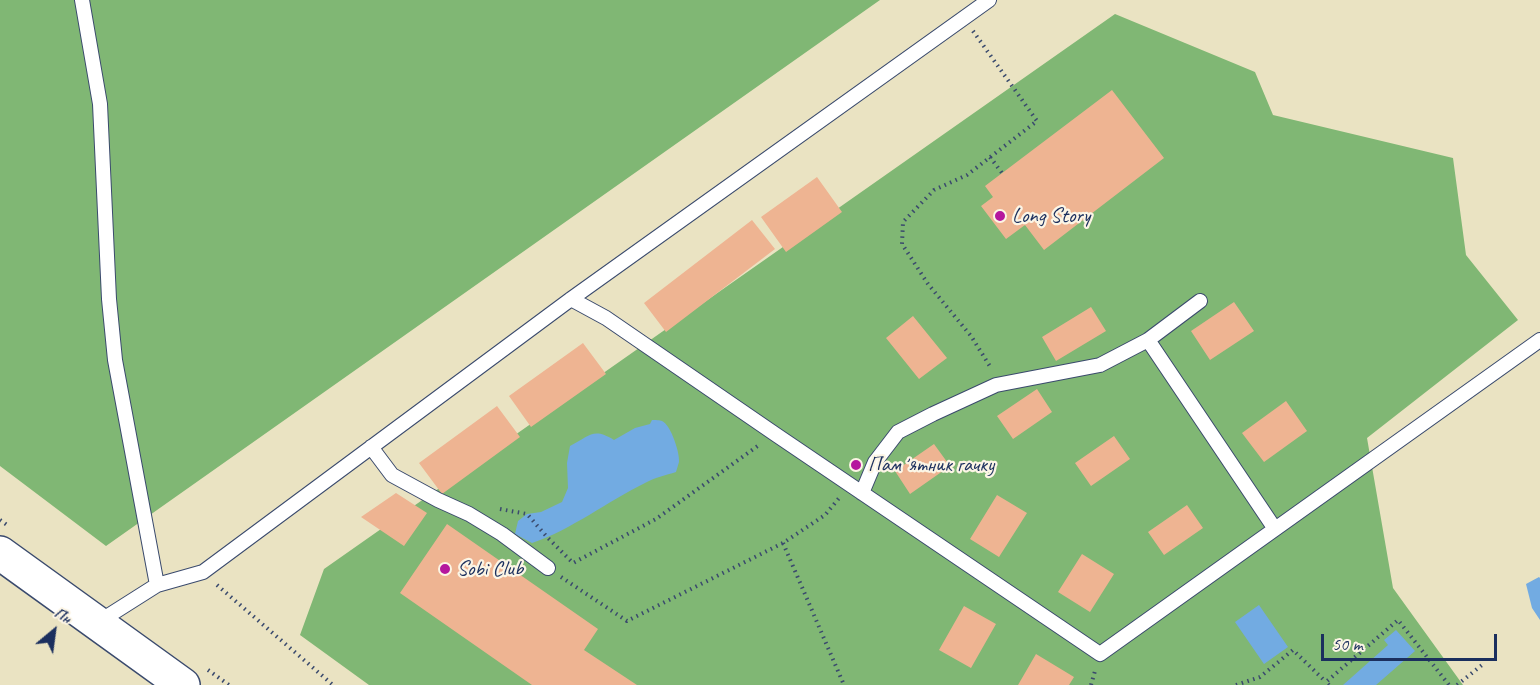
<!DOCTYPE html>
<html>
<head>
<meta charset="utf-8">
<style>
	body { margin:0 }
	#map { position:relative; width:1540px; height:685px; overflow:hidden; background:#eae3c2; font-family:Caveat,sans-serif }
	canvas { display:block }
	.north { position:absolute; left:24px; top:601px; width:60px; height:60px; -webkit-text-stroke:4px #fcf5e5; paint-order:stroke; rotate:29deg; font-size:16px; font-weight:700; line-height:24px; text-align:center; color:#1b2f5e }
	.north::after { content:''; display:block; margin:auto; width:21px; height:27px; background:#1b2f5e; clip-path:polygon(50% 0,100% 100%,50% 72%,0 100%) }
	.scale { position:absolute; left:1321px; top:634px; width:176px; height:27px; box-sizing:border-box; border:3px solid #1b2f5e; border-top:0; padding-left:8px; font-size:18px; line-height:21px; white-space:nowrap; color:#1b2f5e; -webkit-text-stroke:4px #fcf5e5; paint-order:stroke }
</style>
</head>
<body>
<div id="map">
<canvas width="1540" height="685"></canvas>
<div class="north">Пн</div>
<div class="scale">50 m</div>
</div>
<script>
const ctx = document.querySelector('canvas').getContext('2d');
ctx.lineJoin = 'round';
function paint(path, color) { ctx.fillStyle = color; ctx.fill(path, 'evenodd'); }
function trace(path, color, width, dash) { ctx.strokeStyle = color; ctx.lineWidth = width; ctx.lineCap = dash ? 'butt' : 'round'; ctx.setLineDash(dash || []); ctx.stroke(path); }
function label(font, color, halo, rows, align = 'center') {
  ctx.font = font + ' Caveat,sans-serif'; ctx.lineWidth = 4.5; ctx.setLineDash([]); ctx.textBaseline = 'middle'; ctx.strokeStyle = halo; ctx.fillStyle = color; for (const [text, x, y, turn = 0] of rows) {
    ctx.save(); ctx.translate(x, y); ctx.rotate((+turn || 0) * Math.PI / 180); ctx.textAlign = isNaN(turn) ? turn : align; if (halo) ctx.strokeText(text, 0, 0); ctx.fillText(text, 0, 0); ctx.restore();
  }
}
const forest = new Path2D(`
	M0 0H880L106 546 0 466Z
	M1115 14 1255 72 1273 115 1453 158 1466 255 1518 320 1367 438 1393 588 1463 685H369L300 635 324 569Z`);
const water = new Path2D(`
	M652 420C655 420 660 420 662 421 671 425 680 453 679 462 678 465 677 469 676 472 666 475 654 478 645 483 606 502 573 529 532 543L515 534 518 521 527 514 541 512 562 502 568 488 567 463 570 446C590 436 593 427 614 440L635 428 650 424Z
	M1539 577 1540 578V620L1532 608 1526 584Z
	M1259 605 1288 647 1264 664 1235 622Z
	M1396 630 1415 651 1376 685H1343L1388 645 1384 640Z`);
const building = new Path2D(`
	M1112 90 1164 158 1044 250 1025 225 1006 239 981 206 993 197 985 186Z
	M817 177 842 212 786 252 761 217Z
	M752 220 775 249 666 332 644 303Z
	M1234 302 1254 331 1210 360 1191 331Z
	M1091 307 1106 331 1056 361 1042 337Z
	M913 316 947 358 919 379 886 338Z
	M583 343 606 374 531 427 509 396Z
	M1037 389 1052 412 1013 439 997 416Z
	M1286 401 1307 431 1264 462 1242 433Z
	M497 406 520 437 442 494 419 463Z
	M1114 436 1130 459 1091 486 1075 463Z
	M934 444 950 466 910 494 895 471Z
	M396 493 427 513 404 546 361 517Z
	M997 495 1027 513 999 557 970 539Z
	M1187 505 1203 528 1164 555 1148 532Z
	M447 524 598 629 584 650 637 685H532L400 593Z
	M1082 554 1114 574 1090 612 1058 592Z
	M964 606 996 624 971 668 939 650Z
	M1036 654 1074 677 1069 685H1018Z`);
const path = new Path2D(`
	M973 31 1037 121 967 175 934 190 903 222 902 244 928 284 971 336 991 368
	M990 157 1002 173
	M500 509 527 514 548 538 573 563 656 519 759 445
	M0 520 7 525
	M783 543 844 685
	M561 577 627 621 783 543 825 515 840 497
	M217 585 333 685
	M208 670 229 685
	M1091 685 1095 671
	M1236 685 1260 677 1293 650 1326 682
	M1329 685 1326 682 1398 620 1449 685
	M1457 685 1482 665`);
const lane = new Path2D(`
	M82 0 100 104 109 299 115 360 157 585
	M571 299 606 318 775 434 1100 654 1540 340
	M1148 340 1275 529
	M371 447 392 475 438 500 469 514 502 534 548 568
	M862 493 875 462 898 432 933 414 996 385 1100 365 1148 340 1200 301
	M97 623 157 585 203 572 571 299 989 0`);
const primary = new Path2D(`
	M0 553 183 685`);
const markers = [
	[1000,216,6,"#b5179e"],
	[856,465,6,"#b5179e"],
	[445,569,6,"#b5179e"]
];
const poiNames = [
	["Long Story",1012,216],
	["Памʼятник гачку",868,465],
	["Sobi Club",457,569]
];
paint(forest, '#80b774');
paint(water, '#72abe2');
paint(building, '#eeb492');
trace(lane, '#3a4a6d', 16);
trace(primary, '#3a4a6d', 36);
trace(path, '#3a4a6d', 4, [1.5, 4.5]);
trace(lane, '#fff', 14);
trace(primary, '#fff', 33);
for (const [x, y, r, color] of markers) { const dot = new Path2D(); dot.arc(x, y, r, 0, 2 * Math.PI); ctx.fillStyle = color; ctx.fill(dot); trace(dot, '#fcf5e5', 2); }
label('21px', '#1b2f5e', '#fcf5e5', poiNames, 'left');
</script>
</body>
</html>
